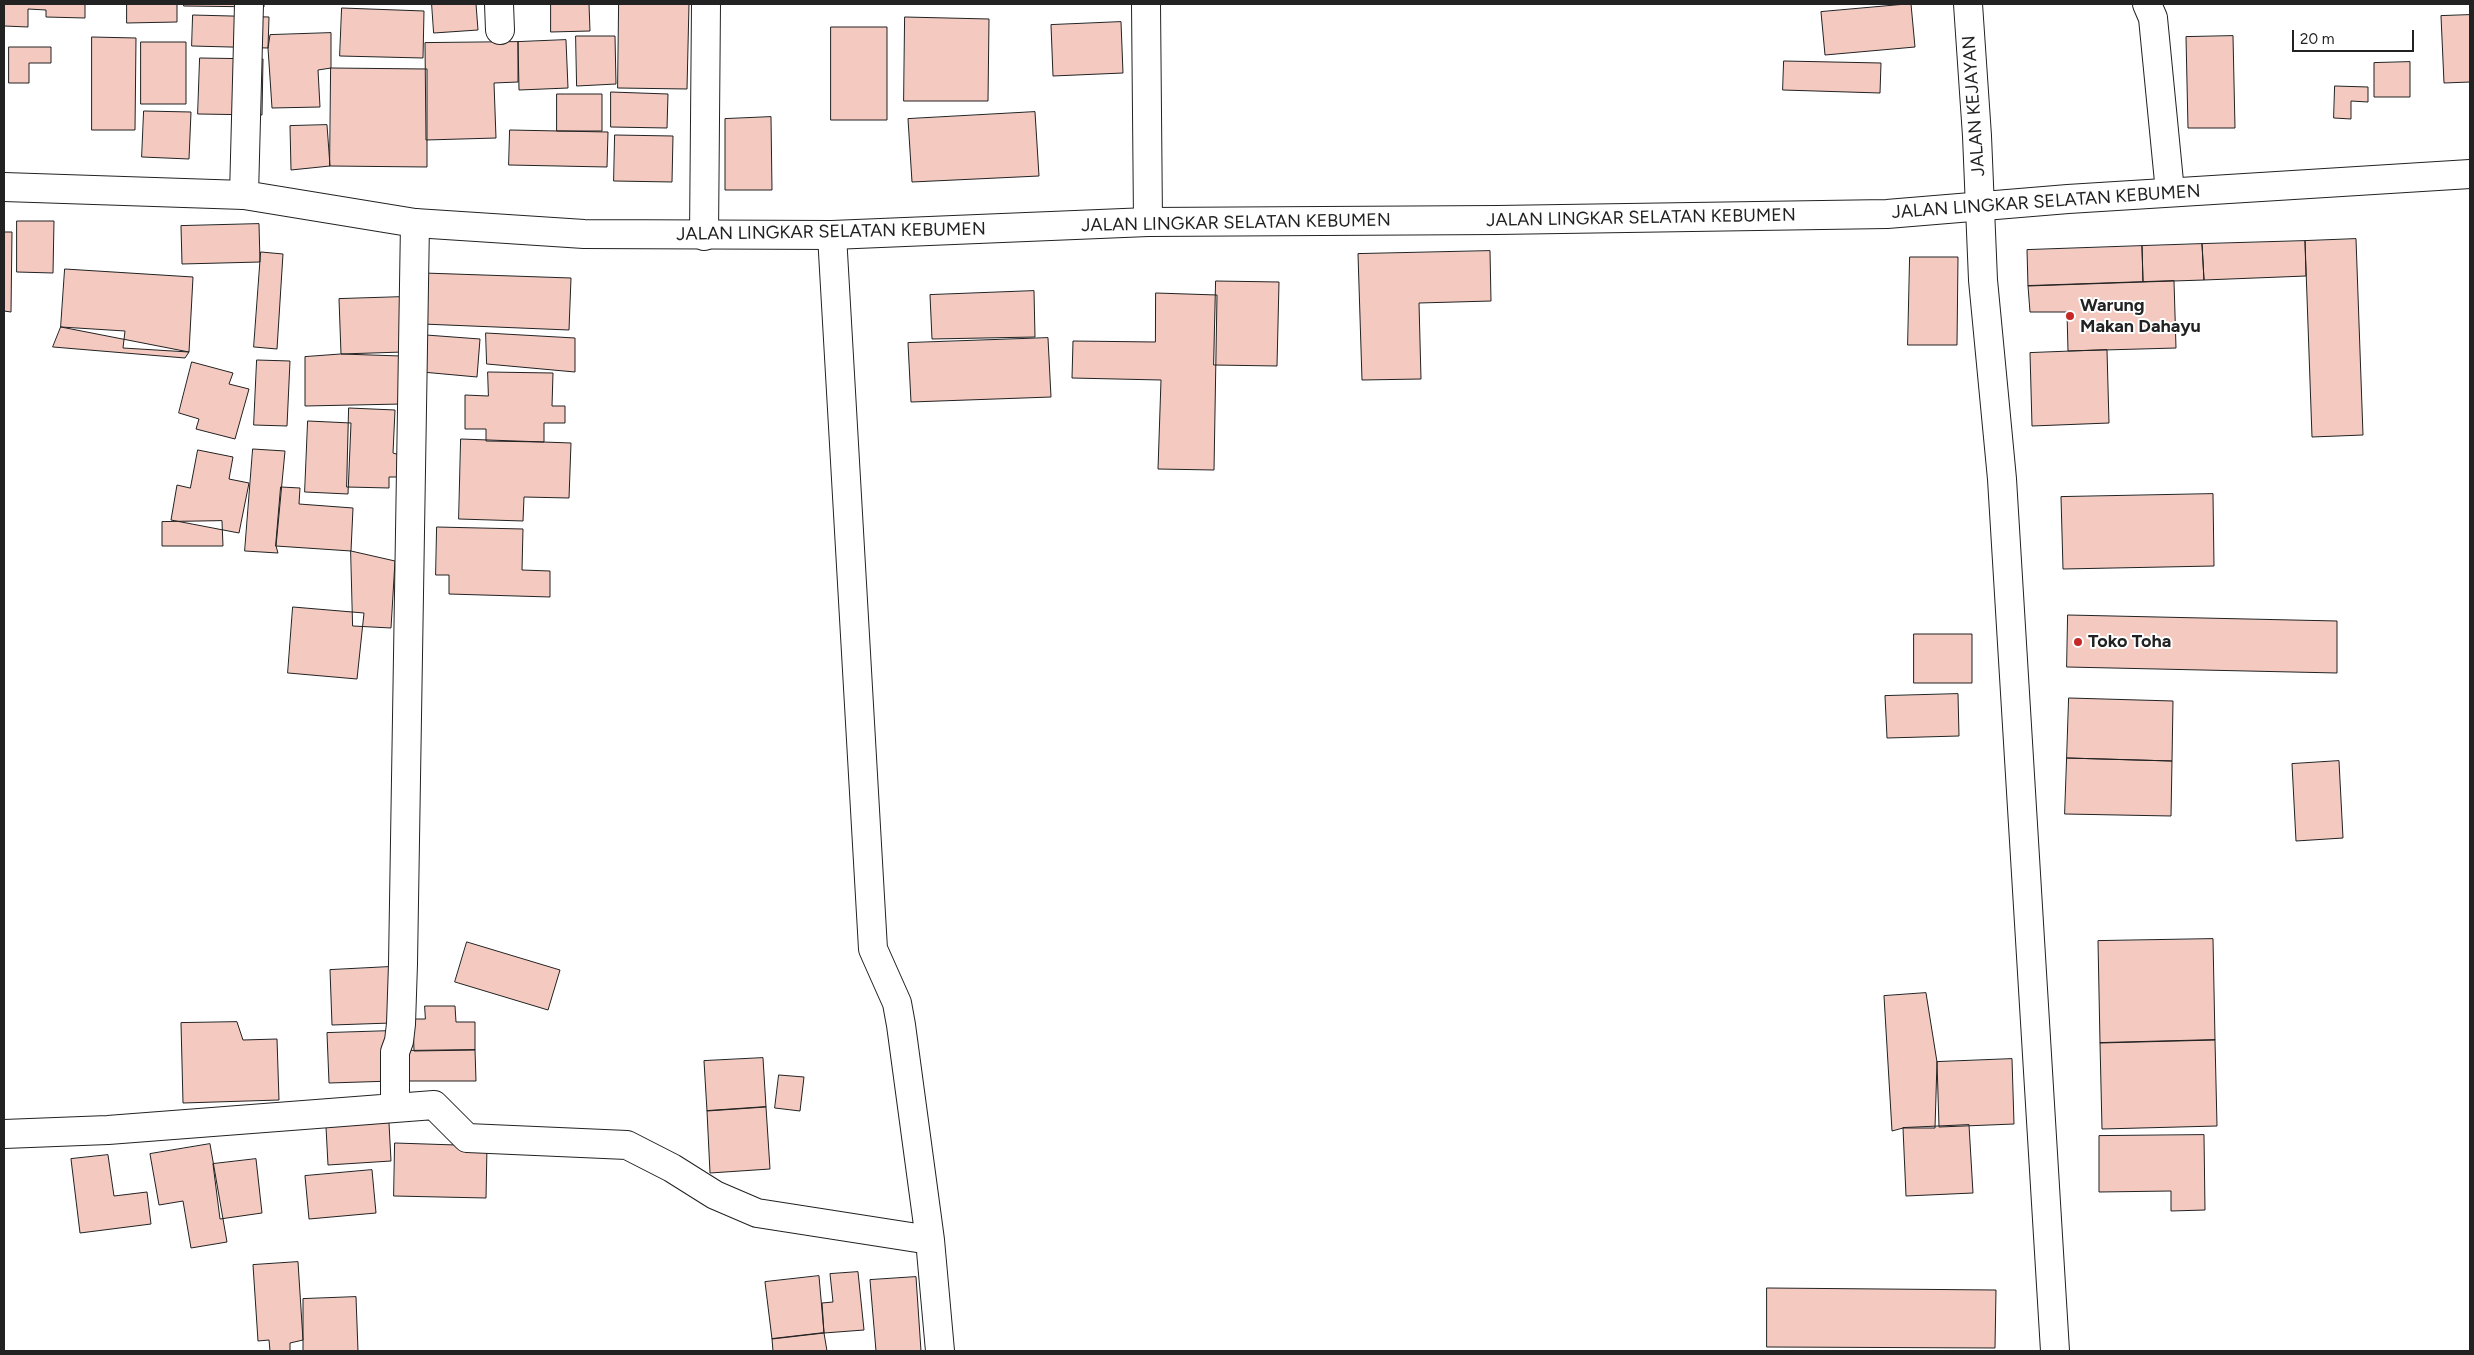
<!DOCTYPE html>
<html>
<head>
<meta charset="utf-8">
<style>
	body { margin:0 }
	#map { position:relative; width:2474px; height:1355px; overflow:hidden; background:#fff; font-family:Figtree,sans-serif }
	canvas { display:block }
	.frame { position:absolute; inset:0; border:5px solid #222; pointer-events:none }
	.scale { position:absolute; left:2292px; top:30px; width:122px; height:22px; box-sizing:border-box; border:2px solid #222; border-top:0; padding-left:6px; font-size:15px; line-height:18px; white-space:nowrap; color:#222; -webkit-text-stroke:4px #fff; paint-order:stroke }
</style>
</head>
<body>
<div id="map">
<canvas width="2474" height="1355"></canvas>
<div class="frame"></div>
<div class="scale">20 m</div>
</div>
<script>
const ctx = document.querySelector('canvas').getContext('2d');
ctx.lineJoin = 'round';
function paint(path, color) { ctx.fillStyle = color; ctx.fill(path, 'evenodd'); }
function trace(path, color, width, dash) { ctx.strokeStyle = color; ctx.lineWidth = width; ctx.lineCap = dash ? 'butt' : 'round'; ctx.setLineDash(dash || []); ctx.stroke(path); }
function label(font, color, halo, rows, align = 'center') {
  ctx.font = font + ' Figtree,sans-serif'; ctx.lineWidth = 4; ctx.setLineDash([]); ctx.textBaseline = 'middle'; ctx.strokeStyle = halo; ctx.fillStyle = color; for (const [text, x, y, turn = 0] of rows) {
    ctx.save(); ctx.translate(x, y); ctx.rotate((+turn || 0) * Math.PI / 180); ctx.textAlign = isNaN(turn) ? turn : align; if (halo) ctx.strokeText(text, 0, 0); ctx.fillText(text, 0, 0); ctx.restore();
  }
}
const building = new Path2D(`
	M4 4H85V18L46 17V10L28 9V27L4 26Z
	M127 4H177V22L127 23Z
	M184 4H264V7L184 6Z
	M432 4H476L478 30 434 33Z
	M551 4H589L590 31 551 32Z
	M619 4H689L687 89 618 88Z
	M1911 4 1915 47 1825 55 1821 12Z
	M342 8 424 11 423 58 340 56Z
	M193 15 269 17 268 48 192 46Z
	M2470 15V82L2444 83 2441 16Z
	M905 17 989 19 988 101H904Z
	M1121 22 1123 73 1053 76 1051 25Z
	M831 27H887V120H831Z
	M331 33V68L318 70 320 107 272 108 268 48 270 35Z
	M576 36H615L616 84 577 86Z
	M2233 36 2235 128H2188L2186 37Z
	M92 37 136 38 135 130H92Z
	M566 40 568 88 519 90 518 42Z
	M141 42H186V104H141Z
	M518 42V82L494 83 496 138 426 140 425 43Z
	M9 47H51V63H29V83H9Z
	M200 58 263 59 262 115 198 114Z
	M1784 61 1881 63 1880 93 1783 90Z
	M2410 62V97H2374V63Z
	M331 68 427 69V167L330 166Z
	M2335 86 2368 87V102L2351 101V119L2334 118Z
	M611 92 668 94 667 128 611 127Z
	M557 94H602V131H557Z
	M144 111 191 112 189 159 142 157Z
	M1035 112 1039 176 912 182 908 119Z
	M771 117 772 190H725V119Z
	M327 125 330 166 291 170 290 126Z
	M510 130 608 132 607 167 509 165Z
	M615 135 673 136 672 182 614 181Z
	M17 221H54L53 273 17 272Z
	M259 224 260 262 182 264 181 226Z
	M4 232H12L11 312 4 311Z
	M2356 239 2363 435 2312 437 2305 241Z
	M2305 241 2306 276 2204 280 2202 244Z
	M2202 244 2204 280 2143 282 2142 246Z
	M2142 246 2143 282 2028 286 2027 250Z
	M1490 251 1491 301 1419 303 1421 379 1362 380 1358 254Z
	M261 252 283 254 277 349 254 347Z
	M1910 257H1958L1957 345H1908Z
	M65 269 193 277 189 352 123 348 125 331 61 327Z
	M424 273 571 278 569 330 422 324Z
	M1216 281 1279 282 1277 366 1214 365Z
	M2174 281 2176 348 2068 351 2067 312H2030L2028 286Z
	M1034 291 1035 337 932 339 930 295Z
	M1156 293 1217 295 1214 470 1158 469 1161 380 1072 378 1073 341 1155 342Z
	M403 297V352L341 354 339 299Z
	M61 327 189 352 185 358 53 347Z
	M486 333 575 338V372L487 364Z
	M426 335 480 339 477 377 422 372Z
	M1048 338 1051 397 911 402 908 343Z
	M2107 350 2109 423 2032 426 2030 353Z
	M341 354 401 356 402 404 305 406V357Z
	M257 360 290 361 287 426 254 425Z
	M192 362 233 373 229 384 249 389 235 439 196 429 199 419 179 413Z
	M488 372 553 373 552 406H565V423H544V442L486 441V429H465V395L488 396Z
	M349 408 395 410 393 453 406 457 399 477H389V488L347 487Z
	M308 421 351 423 348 494 305 492Z
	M461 439 571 443 569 498 524 497 523 521 459 519Z
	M253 449 285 451 276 546 278 553 245 551Z
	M198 450 233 457 229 479 249 483 239 533 171 520 177 485 190 488Z
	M281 487 300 488 299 504 353 508 351 551 276 546Z
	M2213 494 2214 566 2063 569 2061 497Z
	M222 521 223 546H162V522Z
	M437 527 523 529 522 570 550 571V597L449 594V575H436Z
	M351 551 395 561 391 628 353 626Z
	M293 607 364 613 357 679 288 673Z
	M2068 615 2337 621V673L2067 667Z
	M1914 634H1972V683H1914Z
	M1958 694 1959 736 1887 738 1885 696Z
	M2069 698 2173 701 2172 761 2067 758Z
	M2067 758 2172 761 2171 816 2065 814Z
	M2339 761 2343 838 2296 841 2292 764Z
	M2213 939 2215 1040 2100 1043 2098 941Z
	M467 942 560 970 548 1010 455 982Z
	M389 967 391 1023 332 1025 330 970Z
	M1926 993 1937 1062 1935 1128H1903L1892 1131 1884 996Z
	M425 1006H455L456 1022H475V1050L414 1051 413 1019H425Z
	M237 1022 243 1040 277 1039 279 1100 183 1103 181 1023Z
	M391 1031 393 1081 329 1083 327 1033Z
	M2215 1040 2217 1126 2102 1129 2100 1043Z
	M475 1050 476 1081H396L397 1051Z
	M763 1058 766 1107 707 1111 704 1061Z
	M2012 1059 2014 1124 1939 1127 1937 1062Z
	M779 1075 804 1077 800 1111 775 1108Z
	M766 1107 770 1169 710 1173 707 1111Z
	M389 1123 391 1161 328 1165 326 1127Z
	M1969 1125 1973 1193 1906 1196 1903 1128Z
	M2204 1135 2205 1210 2171 1211V1191L2099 1192V1136Z
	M395 1143 487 1146 486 1198 394 1196Z
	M210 1144 227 1242 191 1248 183 1201 159 1205 150 1154Z
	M108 1155 114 1196 147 1192 151 1224 80 1233 71 1159Z
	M256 1159 262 1213 220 1219 213 1164Z
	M372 1170 376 1213 309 1219 305 1176Z
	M298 1262 303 1340 290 1343V1351H270L269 1340 258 1341 253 1265Z
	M858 1272 864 1330 824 1333 822 1303 833 1302 830 1274Z
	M819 1276 824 1333 772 1339 765 1282Z
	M916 1277 921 1351H876L870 1280Z
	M1767 1288 1996 1290 1995 1348 1767 1347Z
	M356 1297 358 1351H303V1299Z
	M824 1333 827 1351H773L772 1339Z`);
const minor = new Path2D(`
	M499 4 500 30
	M1146 4 1148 222
	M2147 4 2153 18 2170 192
	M244 195 249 4
	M832 235 873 949 897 1003 901 1025 930 1240 940 1351
	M704 236 706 4
	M395 1108V1052L399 1041 401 1024 403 964 415 223
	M4 1134 108 1130 434 1105 467 1138 627 1145 672 1168 715 1195 757 1213 930 1240`);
const major = new Path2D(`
	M1968 4 1977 136 1983 280 2002 479 2055 1351`);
const highway = new Path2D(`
	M4 187 244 195 415 223 584 234 832 235 1148 222 1497 220 1887 214 2068 199 2470 174`);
const markers = [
	[2070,316,5,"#c62828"],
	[2078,642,5,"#c62828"]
];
const streetNames = [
	["JALAN KEJAYAN",1974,106,-94],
	["JALAN LINGKAR SELATAN KEBUMEN",2046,202,-4],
	["JALAN LINGKAR SELATAN KEBUMEN",1641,218,-1],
	["JALAN LINGKAR SELATAN KEBUMEN",1236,223,-1],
	["JALAN LINGKAR SELATAN KEBUMEN",831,232,-1]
];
const poiNames = [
	["Warung",2080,306],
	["Makan Dahayu",2080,327],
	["Toko Toha",2088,642]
];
paint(building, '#f3c9c0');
trace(building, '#222', 1);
trace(minor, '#222', 30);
trace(major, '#222', 30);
trace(highway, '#222', 30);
trace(minor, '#fff', 28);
trace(major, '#fff', 28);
trace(highway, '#fff', 28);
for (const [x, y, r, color] of markers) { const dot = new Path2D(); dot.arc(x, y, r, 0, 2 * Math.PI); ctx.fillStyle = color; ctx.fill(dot); trace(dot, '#fff', 2); }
label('18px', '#222', '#fff', streetNames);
label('bold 18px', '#222', '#fff', poiNames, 'left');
</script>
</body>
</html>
